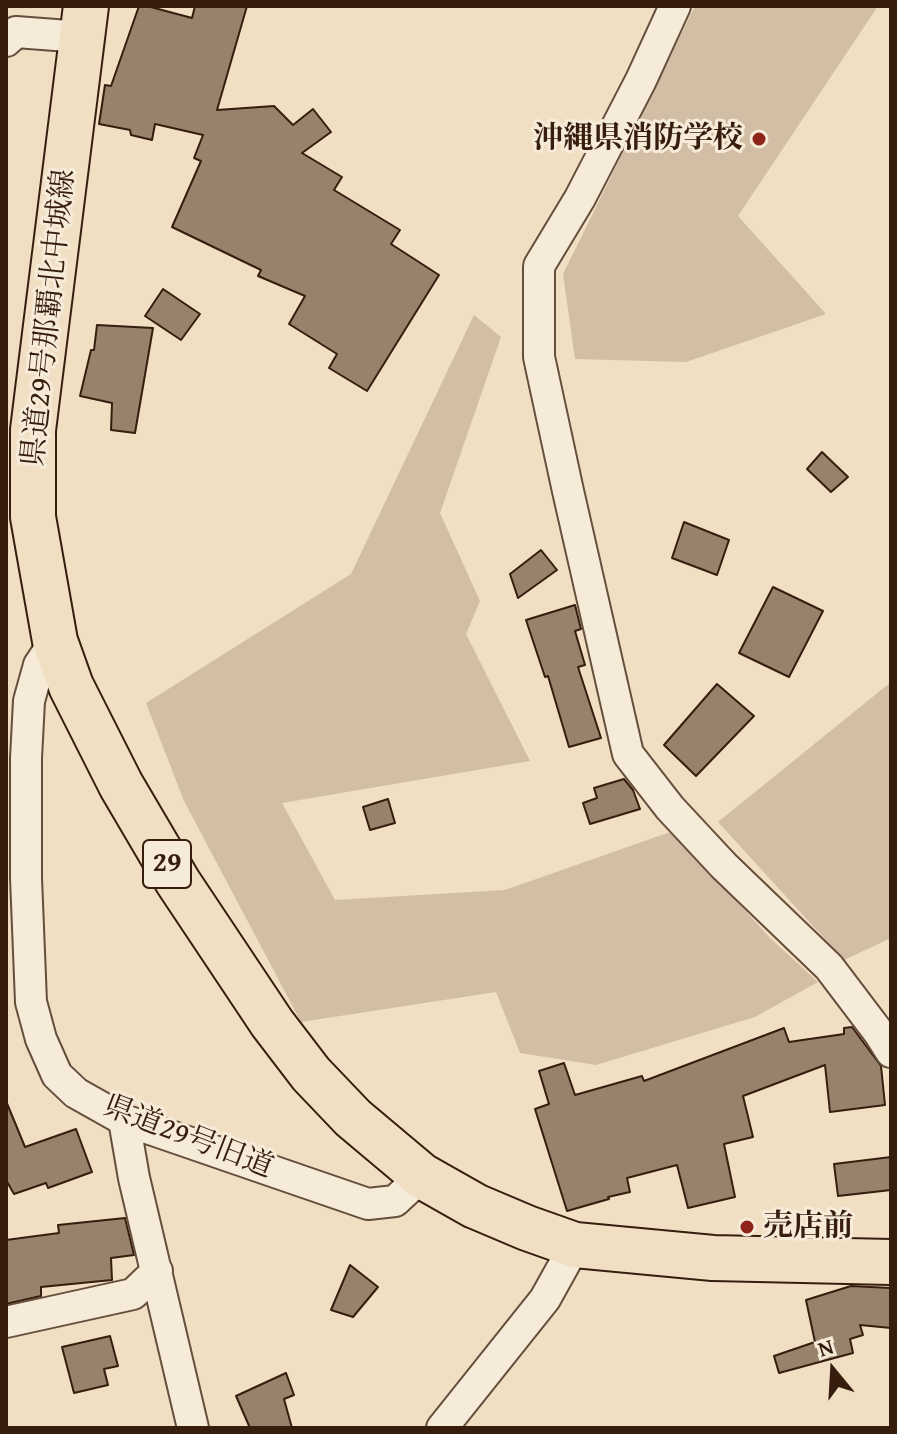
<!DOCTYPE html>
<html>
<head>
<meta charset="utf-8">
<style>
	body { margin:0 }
	#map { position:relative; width:897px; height:1434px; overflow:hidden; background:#f1dfc4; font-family:"Gentium Book Plus",serif }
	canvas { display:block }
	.frame { position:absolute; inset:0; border:8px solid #361d0d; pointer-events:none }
	.north { position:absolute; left:793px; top:1330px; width:80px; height:80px; -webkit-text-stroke:6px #f6ead9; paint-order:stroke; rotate:342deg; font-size:22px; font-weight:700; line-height:32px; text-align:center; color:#361d0d }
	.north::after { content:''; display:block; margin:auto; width:28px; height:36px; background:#361d0d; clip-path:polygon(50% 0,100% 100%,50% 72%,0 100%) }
</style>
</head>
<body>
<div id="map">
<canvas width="897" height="1434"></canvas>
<div class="frame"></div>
<div class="north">N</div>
</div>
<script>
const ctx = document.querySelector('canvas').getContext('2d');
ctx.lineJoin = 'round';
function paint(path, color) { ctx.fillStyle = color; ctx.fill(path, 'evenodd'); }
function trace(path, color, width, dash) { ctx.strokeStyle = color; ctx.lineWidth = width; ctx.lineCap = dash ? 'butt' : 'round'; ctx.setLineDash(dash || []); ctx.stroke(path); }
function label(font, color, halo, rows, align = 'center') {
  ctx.font = font + ' "Gentium Book Plus","Noto Serif JP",serif'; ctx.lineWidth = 6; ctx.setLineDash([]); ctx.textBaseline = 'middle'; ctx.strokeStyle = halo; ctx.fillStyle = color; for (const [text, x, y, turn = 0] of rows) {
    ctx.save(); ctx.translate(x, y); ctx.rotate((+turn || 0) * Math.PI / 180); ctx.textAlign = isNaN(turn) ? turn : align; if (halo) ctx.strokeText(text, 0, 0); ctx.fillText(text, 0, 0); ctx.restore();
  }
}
const green = new Path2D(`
	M695 6H878L738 216 826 314 686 362 575 359 563 274Z
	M474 315 501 337 440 513 480 601 466 634 530 761 282 803 335 900 505 890 673 831 770 938 818 982 755 1017 596 1065 520 1053 496 992 301 1022 184 801 146 703 351 574Z
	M891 682V938L844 960 718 822Z`);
const building = new Path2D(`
	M139 6H147L192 18 195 6H247L217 110 274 106 293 125 313 109 331 132 302 153 342 177 334 190 400 230 391 244 439 275 367 391 329 368 337 354 289 324 305 296 258 276 261 270 172 227 201 161 194 158 203 135 155 124 152 140 131 135 130 130 99 124 105 85 111 86Z
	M163 289 200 314 181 340 145 316Z
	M97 325 153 328 135 433 111 430 112 403 80 396 91 350H94Z
	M822 452 848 477 831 492 807 469Z
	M684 522 729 540 717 575 672 558Z
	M541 550 557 570 518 598 510 574Z
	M773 587 823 611 789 677 739 653Z
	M575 605 581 629 575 631 585 665 578 667 601 738 569 747 548 676 545 677 526 620Z
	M717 684 754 716 696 776 664 745Z
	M624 779 633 790 640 809 590 824 583 803 597 798 594 788Z
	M388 799 395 823 370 830 363 807Z
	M852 1027 881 1066 885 1105 830 1112 825 1065 743 1096 753 1137 724 1144 735 1197 688 1208 677 1165 627 1178 630 1192 608 1197 609 1199 567 1211 535 1109 549 1104 539 1071 564 1063 575 1095 642 1076 644 1081 784 1028 789 1042 844 1034V1028Z
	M6 1101 25 1147 76 1129 92 1172 48 1188 46 1183 14 1194 6 1180Z
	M891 1157V1190L838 1196 834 1164Z
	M125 1218 134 1255 111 1258 112 1280 41 1287V1296L6 1304V1240L59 1233 58 1225Z
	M350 1265 378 1287 353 1317 331 1310Z
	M851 1286 891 1288V1328L860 1325 863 1335 850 1339 853 1353 779 1373 774 1356 815 1342 806 1300Z
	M110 1336 118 1366 104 1369 108 1385 74 1393 62 1347Z
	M286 1373 294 1395 284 1399 292 1428H250L236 1396Z`);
const minor = new Path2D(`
	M675 6 641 80 580 198 539 266V357L568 491 628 754 670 808 724 866 829 967 879 1033 891 1052
	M6 41 16 32 82 37
	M55 641 39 665 29 701 26 758V878L31 1002 41 1039 57 1075 76 1093 124 1120 368 1204 395 1201 422 1176
	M124 1120 134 1178 193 1428
	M6 1322 133 1294 157 1271
	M442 1428 545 1299 575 1245`);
const primary = new Path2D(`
	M86 6 33 430V517L55 641 71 686 121 785 178 882 272 1023 311 1074 353 1118 422 1176 475 1206 527 1228 575 1245 713 1258 891 1262`);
const markers = [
	[759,139,8,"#8f2418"],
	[747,1227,8,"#8f2418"]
];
const shields = [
	[167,864,48]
];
const shieldNames = [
	["29",167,864]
];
const poiNames = [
	["沖縄県消防学校",743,139],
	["売店前",763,1227,"left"]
];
const streetNames = [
	["県道29号那覇北中城線",50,318,-84],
	["県道29号旧道",188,1138,21]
];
paint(green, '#d1bea5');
paint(building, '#97826c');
trace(building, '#361d0d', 2);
trace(minor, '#654e3b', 34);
trace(primary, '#361d0d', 48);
trace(minor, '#f6ead9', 30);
trace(primary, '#f1dfc4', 44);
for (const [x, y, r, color] of markers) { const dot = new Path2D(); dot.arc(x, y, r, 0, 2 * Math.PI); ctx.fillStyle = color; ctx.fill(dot); trace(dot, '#f6ead9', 3); }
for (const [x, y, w] of shields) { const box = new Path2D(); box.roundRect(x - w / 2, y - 24, w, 48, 6); ctx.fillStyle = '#f6ead9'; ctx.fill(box); trace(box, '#361d0d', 2); }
label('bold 28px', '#361d0d', null, shieldNames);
label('bold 30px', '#361d0d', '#f6ead9', poiNames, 'right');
label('30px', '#361d0d', '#f6ead9', streetNames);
</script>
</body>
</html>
